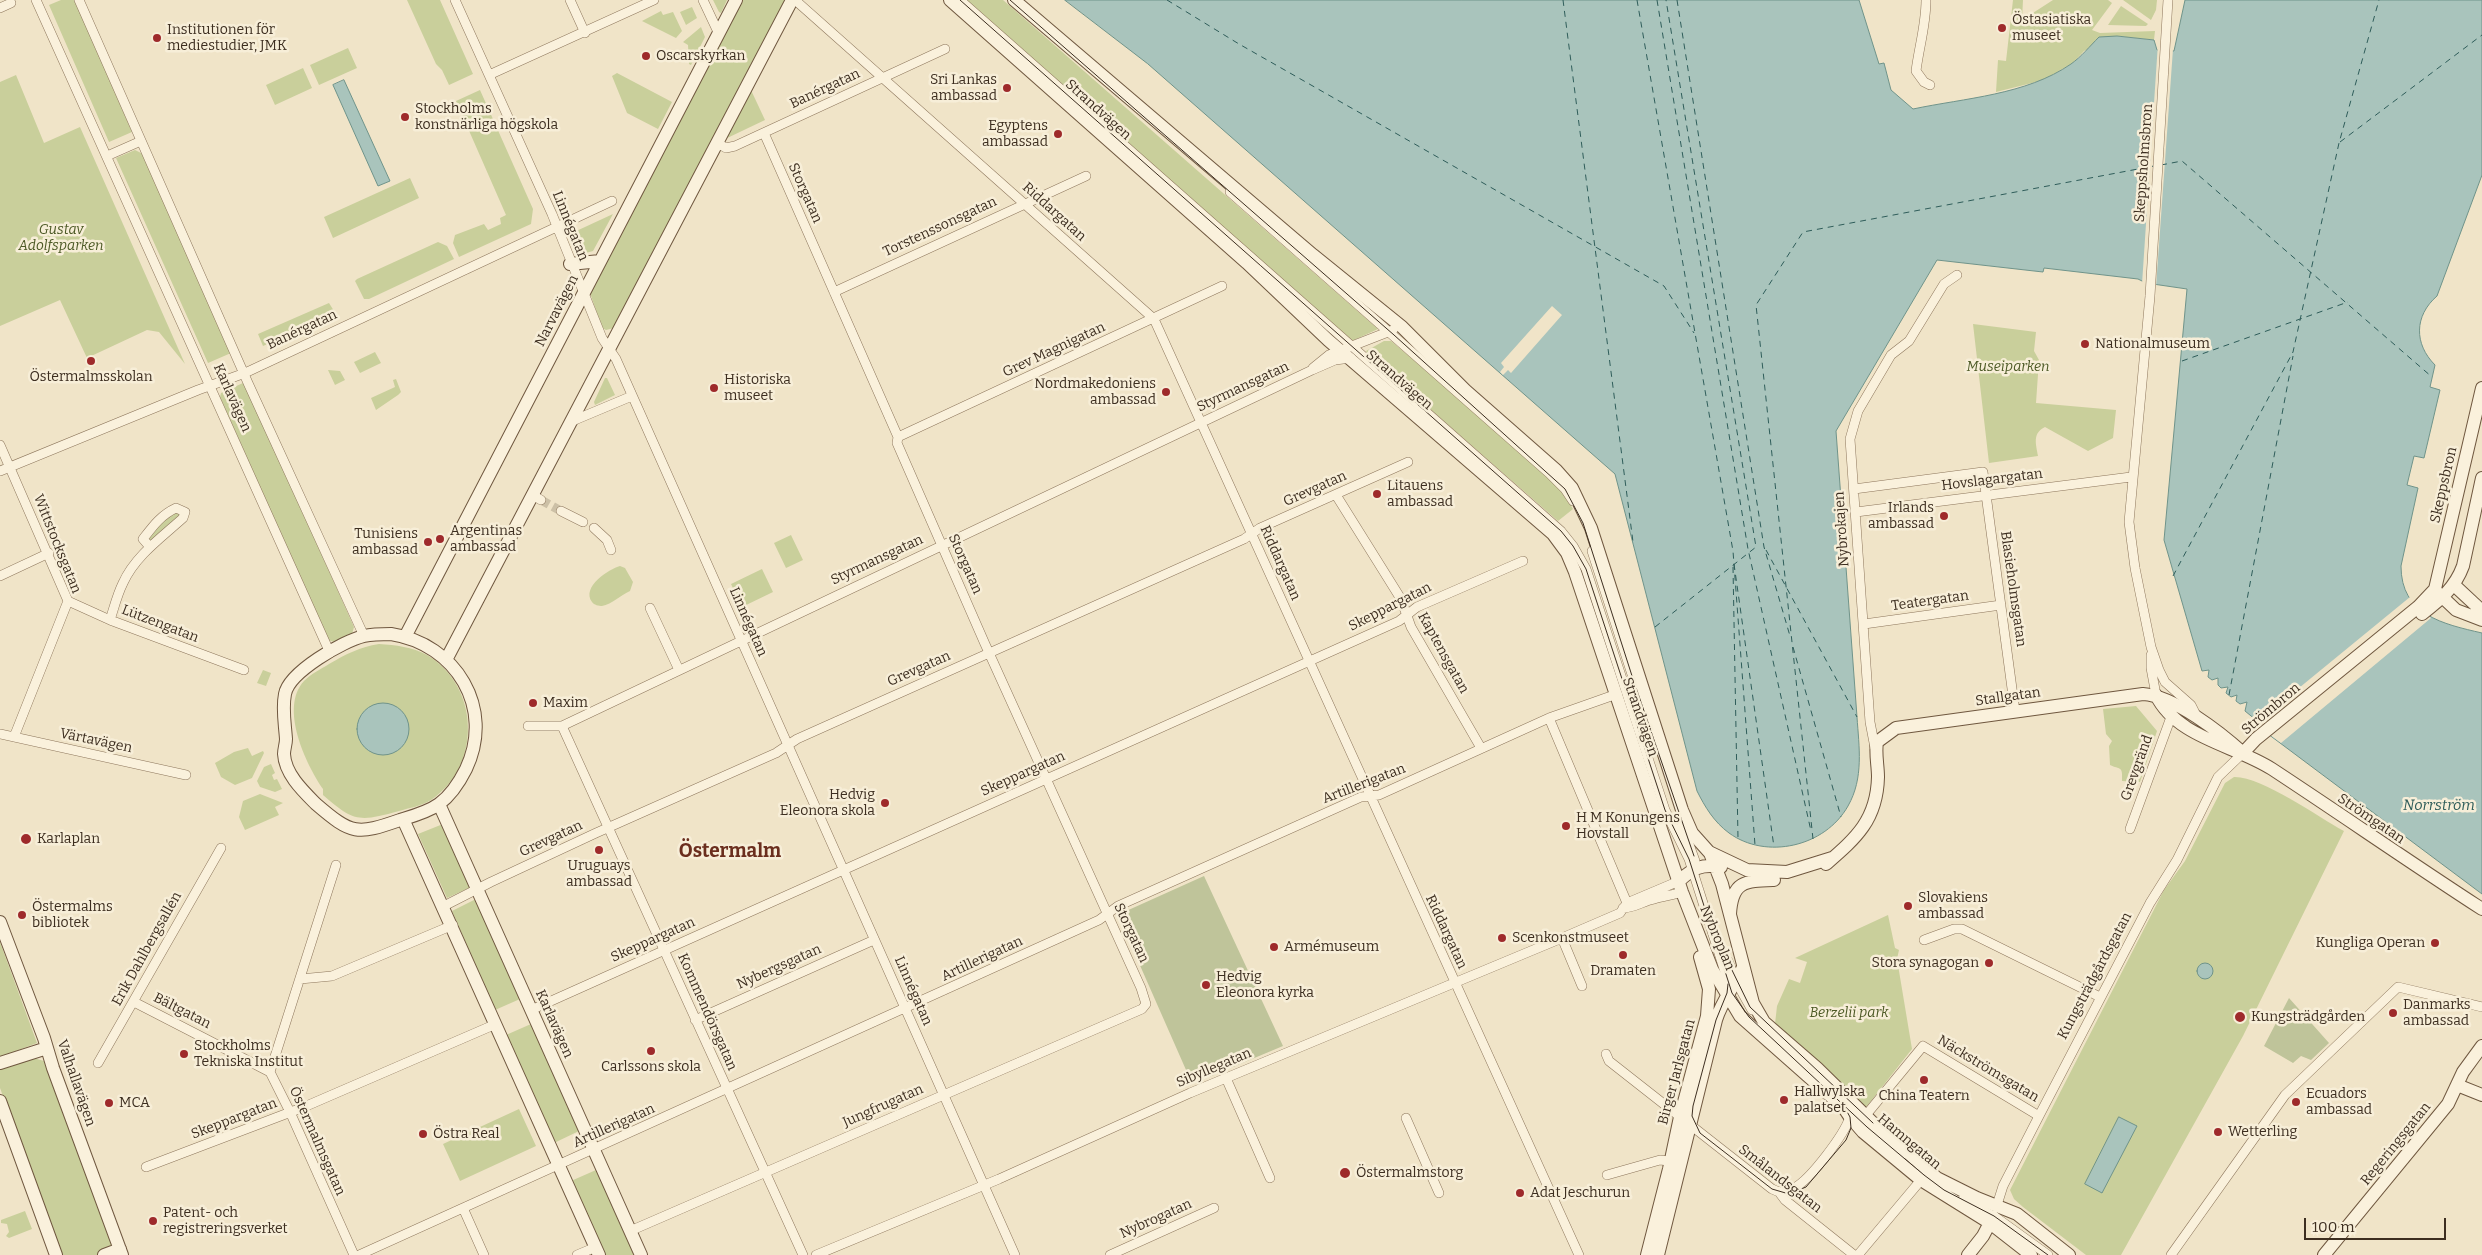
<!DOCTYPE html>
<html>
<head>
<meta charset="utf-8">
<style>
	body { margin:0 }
	#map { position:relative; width:2482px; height:1255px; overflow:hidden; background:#f0e4c8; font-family:Bitter,serif }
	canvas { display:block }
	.scale { position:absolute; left:2304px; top:1218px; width:142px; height:22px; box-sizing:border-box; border:2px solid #3d2e20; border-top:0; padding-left:6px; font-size:15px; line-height:18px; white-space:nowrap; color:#3d2e20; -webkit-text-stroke:4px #f7eed8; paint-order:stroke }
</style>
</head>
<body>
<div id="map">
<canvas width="2482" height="1255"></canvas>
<div class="scale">100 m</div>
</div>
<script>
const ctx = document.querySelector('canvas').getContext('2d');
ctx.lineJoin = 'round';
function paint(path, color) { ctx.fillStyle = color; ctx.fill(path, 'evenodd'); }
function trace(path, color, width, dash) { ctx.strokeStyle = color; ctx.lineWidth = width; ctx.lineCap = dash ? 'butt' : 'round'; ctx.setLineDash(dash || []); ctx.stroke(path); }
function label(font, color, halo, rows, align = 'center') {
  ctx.font = font + ' Bitter,serif'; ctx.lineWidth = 5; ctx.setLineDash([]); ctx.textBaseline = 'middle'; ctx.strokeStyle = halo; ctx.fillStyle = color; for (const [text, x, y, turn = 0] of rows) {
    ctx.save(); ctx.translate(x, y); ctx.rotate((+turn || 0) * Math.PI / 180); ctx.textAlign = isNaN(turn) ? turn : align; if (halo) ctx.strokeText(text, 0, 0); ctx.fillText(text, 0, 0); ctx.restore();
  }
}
const green = new Path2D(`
	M61 0H75L132 132 109 142 49 5Z
	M407 0H440L473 74 449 85 442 70 436 64Z
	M713 0H727L721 13 719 12Z
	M743 0H786L614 328 606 330 602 328 590 293Z
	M965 0H1003L1378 329 1352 341Z
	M2013 0H2023L2022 20 2053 0H2108L2112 3 2092 30 2100 33 2155 31 2154 40 2117 36 2084 51 2073 63 2044 80 1996 92 1998 60 2006 61Z
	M2123 0H2157L2156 10 2151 20Z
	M2121 6 2148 24 2146 26 2108 25Z
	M692 7 697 18 686 25 680 12Z
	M661 11 663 15 673 12 682 31 676 38 642 21Z
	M701 27 705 37 691 65 689 64 688 45 683 42Z
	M348 48 357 68 319 85 310 65Z
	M303 68 312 88 275 105 266 85Z
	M617 73 672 102 658 129 627 113 612 76Z
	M16 75 44 143 80 127 185 364 159 332 147 330 87 358 60 300 0 326V82Z
	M750 88 765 120 723 140Z
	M480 90 533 209 531 224 459 257 453 243 455 235 484 224 488 230 501 224 500 218 506 215 456 101Z
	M135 150 143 154 231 353 208 363 116 158Z
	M410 178 419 198 333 238 324 217Z
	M613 214 593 251 582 254 572 233Z
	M438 242 447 246 454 259 369 299H364L355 281 357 279Z
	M329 303 334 311 331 316 263 346 258 334Z
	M1973 324 2036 332 2034 351 2039 360 2036 403 2116 410 2113 438 2088 451 2045 427C2032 433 2036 444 2038 456L1989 463Z
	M1384 341H1391L1441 383 1446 384 1562 491 1573 509 1558 521 1368 355 1366 351Z
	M375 352 381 363 360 373 354 362Z
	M328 370 340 371 345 380 335 385Z
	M605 378H607L615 395 595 405 594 402Z
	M396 379 401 392 398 395 376 410 371 398 395 387 393 380Z
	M243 383 246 384 354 627 352 634 334 642 328 640 220 397 221 393Z
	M179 511 181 516 154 540H150L148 537 168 515Z
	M791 535 803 560 786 568 774 543Z
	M620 566 625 568 633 582 630 591C621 595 612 604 602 606 599 606 594 605 592 602 581 587 609 569 620 566Z
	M762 569 773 592 742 607 731 584Z
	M379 644C396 645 412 647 427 655 480 686 482 766 431 800 422 806 409 808 399 811 359 822 354 822 323 795V789C306 764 279 708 304 681 311 674 321 669 329 664 346 654 360 647 379 644Z
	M263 670 271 673 266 686 257 683Z
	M2136 706 2157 731 2140 782 2122 781C2123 765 2120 770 2110 765L2109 746 2112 741 2106 734 2103 709Z
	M248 748 252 756 263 751 264 753 252 778 235 785 221 777 215 763 234 752Z
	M271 764 275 773 272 775 274 780 277 779 282 789 275 792 260 787 257 781 264 767Z
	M2234 777C2261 776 2318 817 2344 831L2243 1036 2121 1255H2086L2023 1207 2014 1199 2010 1190 2164 890 2185 861 2225 783Z
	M260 794 283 803 275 807 279 815 245 830 239 817 243 801Z
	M443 824 471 887 447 898 418 834Z
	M476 899 520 999 495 1010 452 911Z
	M1888 915 1895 948 1899 950 1897 959 1912 1049 1867 1106 1864 1107 1854 1095 1775 1024 1777 1006 1789 979 1800 983 1807 962 1795 958Z
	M0 942 37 1043 0 1057Z
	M531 1024 579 1131 554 1143 506 1035Z
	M34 1058 44 1061 50 1076 115 1255H61L0 1088V1069Z
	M519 1109 536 1146 460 1181 443 1144Z
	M596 1170 634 1255H605L571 1181Z
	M25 1211 32 1229 9 1238 6 1236 9 1232 7 1224 1 1223V1220Z`);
const cemetery = new Path2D(`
	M1204 876 1283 1046 1197 1082 1190 1079 1120 920 1124 912Z
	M2289 998 2329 1043 2311 1060 2301 1056 2293 1063 2264 1046Z`);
const water = new Path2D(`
	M1065 0H1859L1879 64 1884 63 1891 90 1913 109C1965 98 2026 95 2071 64 2081 57 2090 46 2099 37L2117 36 2154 40 2157 50 2174 51 2185 0H2482V175L2437 296C2414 316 2414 344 2435 365L2430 387 2440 390 2424 458 2414 456 2407 485 2418 488 2401 566C2401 615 2443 624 2482 633V894L2260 728 2255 724 2256 720 2245 711 2247 702 2240 704 2236 701 2237 695 2231 697 2226 693 2228 687 2221 688 2218 685V678L2212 680 2208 677 2209 670 2202 671 2164 540 2187 289 2146 283 2138 279 2044 268 2043 272 1937 260 1836 431 1857 717C1859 747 1864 778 1848 806 1825 847 1766 860 1729 833 1714 822 1705 807 1697 791L1615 474 1148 64Z
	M344 80 390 181 378 186 333 85Z
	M357 729a26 26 0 1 1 52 0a26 26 0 1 1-52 0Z
	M2197 971a8 8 0 1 1 16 0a8 8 0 1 1-16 0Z
	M2119 1117 2137 1126 2102 1193 2085 1184Z`);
const pier = new Path2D(`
	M2158 43 2160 48 2173 49 2156 287 2142 284Z
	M1552 306 1562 315 1511 373 1508 370 1503 375 1500 372 1504 367 1501 363Z
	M2410 597 2431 618 2281 743 2255 724Z`);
const ferry = new Path2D(`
	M1167 0 1239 44 1664 286 1694 333
	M1563 0 1633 542
	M1637 0 1733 551 1755 845
	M1657 0 1748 549 1811 831
	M1677 0 1764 547 1790 636
	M2340 142 2482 35
	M2161 165 2182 161 2432 377
	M2182 361 2348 302
	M1766 550 1857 717
	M1734 564 1774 847
	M1733 567 1738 838
	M2173 576 2293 352 2339 143 2379 0
	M1655 627 1756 547 1666 0
	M1793 647 1841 817
	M2229 695 2293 356
	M1813 839 1756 305 1803 232 2154 166`);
const streetTunnel = new Path2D(`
	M541 500 561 511`);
const street = new Path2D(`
	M36 0 330 653
	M79 0 248 383 364 636
	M455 0 552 214 602 338 616 359 1015 1255
	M570 0 585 33
	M703 0 719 34
	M795 0 1154 319 1579 1255
	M960 0 1561 531 1573 546 1586 569 1665 810 1689 859 1731 991
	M1926 0C1926 25 1919 47 1916 71L1924 82 1930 85
	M2168 0 2150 296 2129 522 2135 568 2151 647 2159 670 2165 682 2191 705 2196 715
	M0 8 11 3
	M489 75 654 0
	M717 143 726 148 735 146 945 49
	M107 156 141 141
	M1230 192 1549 473 1565 489 1573 501
	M834 292 1086 176
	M1313 368 1329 355 1393 330
	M570 422 632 396
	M898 437 1222 286
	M0 445 68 601
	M0 471 198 390 245 373 612 201
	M1854 489 1983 472 2015 711
	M1336 495 1401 599 1411 627 1481 748
	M534 496 541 500
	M561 511 583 522
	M1856 512 2131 477
	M594 528 607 540 611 550
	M1592 551 1652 736
	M0 576 49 553
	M68 601 110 620 244 670
	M650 608 679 670
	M110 620C114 608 117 595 123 583 135 556 162 537 183 518L185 512 176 508C161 515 153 526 143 539L150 547
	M1864 624 2001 605
	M2151 655V668L2156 695
	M1549 718 1627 903
	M528 726H562L1312 370 1335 360 1351 358
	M562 726 803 1255
	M0 734 186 775
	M14 737 68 601
	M1875 748 1870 722 1850 439 1858 411 1891 355 1909 341 1944 284 1957 275
	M1680 819 1695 861
	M2130 829 2171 717
	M336 865 270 1072 290 1112 354 1255
	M444 906 491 882 596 833 776 753 797 739 1244 539 1260 528 1408 462
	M1623 908C1635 908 1643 901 1654 899 1663 896 1673 895 1682 892
	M1562 938 1582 986
	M1924 940 1954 929H1962L2100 997
	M1728 961 1738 985 1752 1010
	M300 979 332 976 453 925
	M134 1002 270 1072
	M531 1010 1399 621 1417 607 1523 561
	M695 1020 874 940
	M1606 1054 1609 1061 1772 1189 1779 1192 1785 1200 1854 1255
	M98 1063 221 848
	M1226 1078 1270 1178
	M1866 1115 1923 1046 2039 1116
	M1856 1116 1901 1156
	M1406 1118 1439 1193
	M146 1167 304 1107 496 1024
	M1607 1175 1660 1160 1669 1161
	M1779 1192C1784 1191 1789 1191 1794 1188 1810 1180 1844 1135 1850 1117
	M1962 1200 1994 1216 2048 1255
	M1997 1205 2003 1186 2039 1116 2150 903 2177 860 2218 777 2243 753
	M463 1208 484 1255
	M630 1231 1142 1009 1146 1004 1141 988 985 644 897 443 898 437 764 133
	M359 1255 1099 920 1118 906 1361 797 1379 795 1549 718 1617 694
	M577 1255 596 1247
	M816 1255 999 1179 1190 1093 1562 938 1620 913 1627 903 1679 881
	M1110 1255 1214 1208
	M1858 1255 1921 1180
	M2171 1255 2285 1095 2398 987 2482 1007`);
const secondary = new Path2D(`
	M950 0 1247 263 1328 340 1553 534 1567 553 1575 572 1682 892 1712 969 1740 1016 1844 1108 1850 1117 1863 1132 1921 1180 1990 1223 2031 1255
	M1014 0 1313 255 1402 327 1465 390 1556 470 1572 488 1591 528 1682 810 1692 833 1709 852 1747 870 1787 872 1832 858
	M570 264 600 261
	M2454 585 2482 611
	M2436 591 2456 610 2482 620
	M2422 614C2440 600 2455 588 2463 566L2482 478
	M391 634C456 644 495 708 466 769 460 781 450 796 439 804 428 812 413 816 400 820 357 835 352 835 316 804 303 791 285 774 284 754 284 749 286 744 286 739 285 724 282 709 285 694 289 672 343 641 364 636 373 634 382 634 391 634Z
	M405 637 736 0
	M446 660 792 0
	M2156 695C2177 738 2235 745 2272 769 2342 815 2411 863 2482 909
	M2243 753 2256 739 2418 607 2435 589 2482 388
	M439 804 641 1255
	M403 819 599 1255
	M1710 853 1722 884 1753 1003 1764 1022 1817 1068 1872 1122 1937 1178 1977 1198 2017 1214 2069 1255
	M1826 864C1856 838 1877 820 1878 777 1878 765 1875 754 1877 742L1896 728 2143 694C2174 696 2221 733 2243 753
	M1679 881C1693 868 1701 864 1721 867
	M1730 914C1732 881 1745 881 1774 880
	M0 922 44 1038 53 1068 122 1255
	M0 1063 47 1048
	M2457 1085 2482 1095
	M0 1101 56 1255
	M104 1255 120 1249
	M1647 1255 1669 1169 1680 1117 1707 1016 1709 989 1700 957
	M1658 1255 1716 1020C1722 1000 1735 986 1743 967
	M1968 1255 1983 1236 1993 1217
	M2324 1255 2448 1104 2463 1072 2482 1046`);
const tram = new Path2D(`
	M960 0 1561 531 1573 546 1586 569 1665 810 1689 859 1732 993 1749 1017 1867 1127 1924 1175 1944 1190 1994 1216 2048 1255
	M1010 0 1394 335 1565 489 1583 523 1633 679 1694 856
	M1730 966 1750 1007 1873 1123
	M1728 984 1727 993 1716 1020 1693 1106 1692 1116 1700 1133 1772 1189 1789 1194 1806 1187 1846 1140 1851 1128 1850 1117 1845 1108`);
const markers = [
	[2002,28,5,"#9e2a2b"],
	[157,38,5,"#9e2a2b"],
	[646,56,5,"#9e2a2b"],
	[1007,88,5,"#9e2a2b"],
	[405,117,5,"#9e2a2b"],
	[1058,134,5,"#9e2a2b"],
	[2085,344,5,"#9e2a2b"],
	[91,361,5,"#9e2a2b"],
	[714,388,5,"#9e2a2b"],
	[1166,392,5,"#9e2a2b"],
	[1377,494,5,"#9e2a2b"],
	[1944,516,5,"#9e2a2b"],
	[440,539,5,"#9e2a2b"],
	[428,542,5,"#9e2a2b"],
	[533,703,5,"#9e2a2b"],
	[885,803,5,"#9e2a2b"],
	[1566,826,5,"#9e2a2b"],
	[26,839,6,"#9e2a2b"],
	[599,850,5,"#9e2a2b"],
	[1908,906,5,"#9e2a2b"],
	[22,915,5,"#9e2a2b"],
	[1502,938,5,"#9e2a2b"],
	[2435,943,5,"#9e2a2b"],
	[1274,947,5,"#9e2a2b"],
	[1623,955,5,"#9e2a2b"],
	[1989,963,5,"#9e2a2b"],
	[1206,985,5,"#9e2a2b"],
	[2393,1013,5,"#9e2a2b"],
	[2240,1017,6,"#9e2a2b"],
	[651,1051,5,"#9e2a2b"],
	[184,1054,5,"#9e2a2b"],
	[1924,1080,5,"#9e2a2b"],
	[1784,1100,5,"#9e2a2b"],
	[2296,1102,5,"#9e2a2b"],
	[109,1103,5,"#9e2a2b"],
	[2218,1132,5,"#9e2a2b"],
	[423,1134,5,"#9e2a2b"],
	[1345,1173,6,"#9e2a2b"],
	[1520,1193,5,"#9e2a2b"],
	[153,1221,5,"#9e2a2b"]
];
const poiNames = [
	["Östasiatiska",2012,20],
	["museet",2012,36],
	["Institutionen för",167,30],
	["mediestudier, JMK",167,46],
	["Oscarskyrkan",656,56],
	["Sri Lankas",997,80,"right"],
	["ambassad",997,96,"right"],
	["Stockholms",415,109],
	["konstnärliga högskola",415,125],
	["Egyptens",1048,126,"right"],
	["ambassad",1048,142,"right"],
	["Nationalmuseum",2095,344],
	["Östermalmsskolan",91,377,"center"],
	["Historiska",724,380],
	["museet",724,396],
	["Nordmakedoniens",1156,384,"right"],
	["ambassad",1156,400,"right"],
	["Litauens",1387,486],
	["ambassad",1387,502],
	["Irlands",1934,508,"right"],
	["ambassad",1934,524,"right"],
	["Argentinas",450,531],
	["ambassad",450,547],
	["Tunisiens",418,534,"right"],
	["ambassad",418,550,"right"],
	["Maxim",543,703],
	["Hedvig",875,795,"right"],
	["Eleonora skola",875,811,"right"],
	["H M Konungens",1576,818],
	["Hovstall",1576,834],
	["Karlaplan",37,839],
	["Uruguays",599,866,"center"],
	["ambassad",599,882,"center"],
	["Slovakiens",1918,898],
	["ambassad",1918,914],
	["Östermalms",32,907],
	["bibliotek",32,923],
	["Scenkonstmuseet",1512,938],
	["Kungliga Operan",2425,943,"right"],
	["Armémuseum",1284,947],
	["Stora synagogan",1979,963,"right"],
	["Dramaten",1623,971,"center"],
	["Hedvig",1216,977],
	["Eleonora kyrka",1216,993],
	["Danmarks",2403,1005],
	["ambassad",2403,1021],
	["Kungsträdgården",2251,1017],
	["Stockholms",194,1046],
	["Tekniska Institut",194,1062],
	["Carlssons skola",651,1067,"center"],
	["Hallwylska",1794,1092],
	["palatset",1794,1108],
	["Ecuadors",2306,1094],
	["ambassad",2306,1110],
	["China Teatern",1924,1096,"center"],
	["MCA",119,1103],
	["Wetterling",2228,1132],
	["Östra Real",433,1134],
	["Östermalmstorg",1356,1173],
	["Adat Jeschurun",1530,1193],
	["Patent- och",163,1213],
	["registreringsverket",163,1229]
];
const streetNames = [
	["Banérgatan",825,89,-25],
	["Strandvägen",1098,110,42],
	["Skeppsholmsbron",2144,163,-86],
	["Storgatan",805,193,66],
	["Riddargatan",1054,212,42],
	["Linnégatan",570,226,68],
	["Torstenssonsgatan",940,227,-25],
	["Narvavägen",557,311,-63],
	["Banérgatan",302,330,-25],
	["Grev Magnigatan",1054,350,-25],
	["Strandvägen",1399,380,41],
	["Styrmansgatan",1243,387,-25],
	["Karlavägen",232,398,66],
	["Hovslagargatan",1992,480,-7],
	["Skeppsbron",2444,485,-77],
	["Grevgatan",1315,489,-24],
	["Nybrokajen",1842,529,-94],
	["Wittstocksgatan",57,544,68],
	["Styrmansgatan",877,560,-25],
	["Riddargatan",1280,563,66],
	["Storgatan",965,564,66],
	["Blasieholmsgatan",2013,589,82],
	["Teatergatan",1930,601,-8],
	["Skeppargatan",1390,607,-27],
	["Linnégatan",748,622,66],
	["Lützengatan",160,624,21],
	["Kaptensgatan",1443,653,61],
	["Grevgatan",919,669,-24],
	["Stallgatan",2008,697,-8],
	["Strömbron",2271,709,-40],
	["Strandvägen",1640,717,71],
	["Värtavägen",96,741,12],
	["Grevgränd",2137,768,-70],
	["Skeppargatan",1023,774,-24],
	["Artillerigatan",1364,784,-21],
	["Strömgatan",2371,819,34],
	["Grevgatan",551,839,-25],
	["Riddargatan",1446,932,65],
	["Storgatan",1131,933,65],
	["Nybroplan",1717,938,67],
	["Skeppargatan",653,940,-24],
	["Erik Dahlbergsallén",147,949,-61],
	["Artillerigatan",982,959,-25],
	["Nybergsgatan",779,967,-24],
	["Kungsträdgårdsgatan",2095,976,-62],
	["Linnégatan",913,991,66],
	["Bältgatan",182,1011,27],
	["Kommendörsgatan",707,1012,66],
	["Karlavägen",554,1024,66],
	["Sibyllegatan",1214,1068,-23],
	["Näckströmsgatan",1988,1069,31],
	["Birger Jarlsgatan",1677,1072,-75],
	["Valhallavägen",76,1083,71],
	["Jungfrugatan",883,1106,-24],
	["Skeppargatan",234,1119,-21],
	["Artillerigatan",614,1126,-24],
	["Östermalmsgatan",317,1141,66],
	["Hamngatan",1909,1142,40],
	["Regeringsgatan",2396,1144,-51],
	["Smålandsgatan",1780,1179,38],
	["Nybrogatan",1156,1219,-24]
];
const parkNames = [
	["Gustav",61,230],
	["Adolfsparken",61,246],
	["Museiparken",2008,367],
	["Berzelii park",1849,1013]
];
const waterNames = [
	["Norrström",2439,806]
];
const districtNames = [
	["Östermalm",730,852]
];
paint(green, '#c9cf9b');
paint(cemetery, '#bfc49a');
paint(water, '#a9c4bc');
trace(water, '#6f938a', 1);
paint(pier, '#f0e4c8');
trace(ferry, '#2f5d5a', 1, [6, 5]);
trace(streetTunnel, '#ccc0a6', 9, [9, 4.5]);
trace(street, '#8d765c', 10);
trace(secondary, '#6f573f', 14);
trace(street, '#faf1dc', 9);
trace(secondary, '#faf1dc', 12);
trace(tram, '#3d2e20', 1);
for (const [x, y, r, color] of markers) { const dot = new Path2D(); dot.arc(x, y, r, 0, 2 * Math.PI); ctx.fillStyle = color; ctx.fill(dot); trace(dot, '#f7eed8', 2); }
label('14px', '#3d2e20', '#f7eed8', poiNames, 'left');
label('14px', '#3d2e20', '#f7eed8', streetNames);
label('italic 14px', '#4d5a26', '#f7eed8', parkNames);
label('italic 15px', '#2f5d5a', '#f7eed8', waterNames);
label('bold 19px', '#6b2e1e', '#f7eed8', districtNames);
</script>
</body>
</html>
